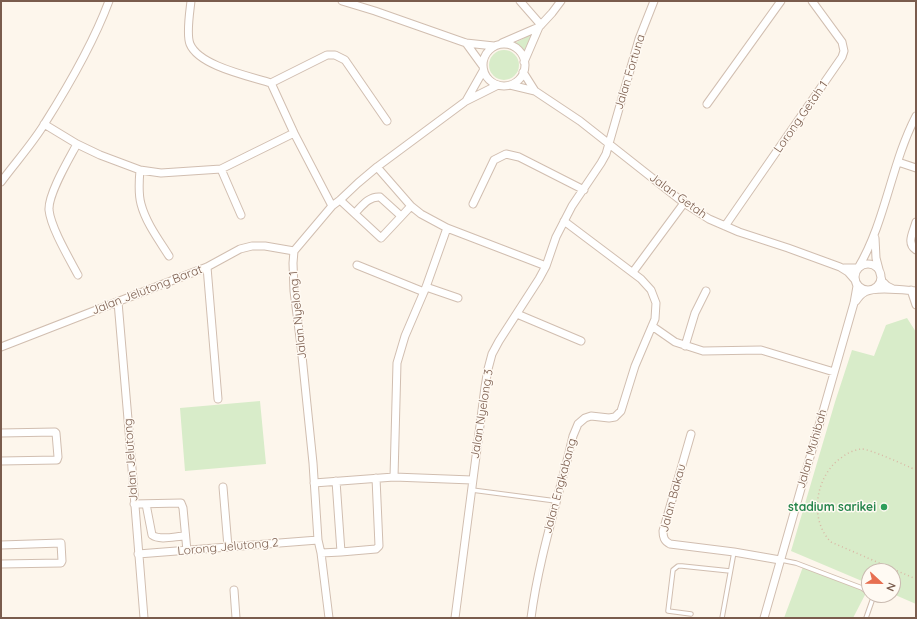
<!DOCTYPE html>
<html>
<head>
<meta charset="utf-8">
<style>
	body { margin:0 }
	#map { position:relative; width:917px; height:619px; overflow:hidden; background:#fdf6ec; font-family:Quicksand,sans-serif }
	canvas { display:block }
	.frame { position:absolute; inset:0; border:2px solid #7a5c4d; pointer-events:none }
	.north { position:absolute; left:861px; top:563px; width:40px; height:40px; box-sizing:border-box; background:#fffaf3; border:1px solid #cabbb1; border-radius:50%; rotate:112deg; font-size:11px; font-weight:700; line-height:16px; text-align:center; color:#7a5c4d }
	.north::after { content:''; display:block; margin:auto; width:14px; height:18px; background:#e76f51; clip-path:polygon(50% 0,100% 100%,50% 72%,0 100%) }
</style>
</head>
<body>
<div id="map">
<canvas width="917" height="619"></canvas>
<div class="frame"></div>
<div class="north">N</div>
</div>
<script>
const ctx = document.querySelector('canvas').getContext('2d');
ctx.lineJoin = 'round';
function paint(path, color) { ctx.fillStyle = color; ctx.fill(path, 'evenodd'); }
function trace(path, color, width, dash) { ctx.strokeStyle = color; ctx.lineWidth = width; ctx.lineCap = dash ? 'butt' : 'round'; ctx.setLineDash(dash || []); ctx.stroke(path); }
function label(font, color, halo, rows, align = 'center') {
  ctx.font = font + ' Quicksand,sans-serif'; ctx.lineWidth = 3; ctx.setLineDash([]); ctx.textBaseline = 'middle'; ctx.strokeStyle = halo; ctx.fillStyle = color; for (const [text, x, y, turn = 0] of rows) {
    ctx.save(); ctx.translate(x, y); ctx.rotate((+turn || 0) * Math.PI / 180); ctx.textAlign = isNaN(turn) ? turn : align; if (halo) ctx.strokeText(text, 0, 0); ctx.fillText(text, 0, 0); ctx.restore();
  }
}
const green = new Path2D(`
	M532 34 524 51 515 43Z
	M489 65a15 15 0 1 1 30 0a15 15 0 1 1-30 0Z
	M907 318 916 332V604L893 594V571H869V584L791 551 835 402 852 350 874 356 886 325Z
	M260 401 266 464 185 471 180 408Z
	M804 564 867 591 853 618H784Z`);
const path = new Path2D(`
	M916 470C907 466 868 448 861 449 854 450 847 453 841 458 816 475 808 519 831 542L916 579`);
const service = new Path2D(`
	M472 490 556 501
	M781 560 796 563 862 588 869 593
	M691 614 668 611 673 570 678 566H682L730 571
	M722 618 734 552
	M866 618 873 598 871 595`);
const minor = new Path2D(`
	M191 1C190 11 186 34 190 44 199 66 249 76 271 83L294 133 332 206
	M342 1 375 11 466 43 494 46
	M520 1 541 25
	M466 43 482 65
	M502 43 539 27
	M483 65a21 21 0 1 1 42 0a21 21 0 1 1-42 0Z
	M524 62 539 27 552 13 561 1
	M523 72 535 91
	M271 83 327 55H335L345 60 387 121
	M510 85 535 91 580 121 684 203 709 219 739 232 788 248 840 267 848 272 855 280 857 286 854 303 764 618
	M466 101 498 85
	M707 104 781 1
	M44 124 77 144 100 155 140 170 161 173 221 169 294 133
	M77 144C69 159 48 194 49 210 51 228 69 258 78 275
	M898 162 916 168
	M377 167 411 206 421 214 447 228 546 266
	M221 169 241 215
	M140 170C139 181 138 193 141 204 146 223 159 240 169 256
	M1 182C15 163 33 143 45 123 69 85 93 44 109 1
	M340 200 381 238 411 206
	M473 204 494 160 506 154 519 157 584 190
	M355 213C362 206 369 196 380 197L401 216
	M916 222C913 233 906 243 916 250
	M725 226 842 57 844 51 842 42 812 1
	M875 238 876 258 882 281 887 286 893 289
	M855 277a13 13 0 1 1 26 0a13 13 0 1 1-26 0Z
	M357 265 424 292
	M207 267 218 399
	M844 268H858C886 221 891 164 916 116
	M633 272 684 203
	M426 287 458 298
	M911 290 916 305
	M856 301C858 298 861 294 865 292 875 286 904 290 916 291
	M118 302 129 431 144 618
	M517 314 581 341
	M652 326 675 342 703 351 761 350 834 372
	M685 346 695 313 706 291
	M1 347 207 267 240 249 252 246H265L294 251
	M1 433 55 432 56 433 58 457 57 460 1 461
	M691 434 663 531C663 537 664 541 670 544L734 552 780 560
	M394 477 397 363 405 336 426 287 447 228
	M336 481 341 552 376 549 379 546 376 478
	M314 483 394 477 472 480
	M223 487 228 547
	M134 504 181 503 183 508 187 551
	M146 504 152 535C160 541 176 536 185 536
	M1 545 61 543 62 561 61 563 1 564
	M321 553 341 552
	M138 554 318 540
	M234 590 236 618
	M329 618 321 553 318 540 313 463 301 346 294 291 293 263 294 251 332 206 340 200 358 183 377 167 466 101 483 71
	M455 618 485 387 488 369 492 354 499 341 539 279 546 266 556 237 572 206 601 163 606 154 639 39 654 1
	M531 618C539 556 559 497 573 436L578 424 585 418 591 416 609 418 615 417 621 411 635 366 655 319 656 303 651 290 641 279 564 221`);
const markers = [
	[884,507,4,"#2e9e5b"]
];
const streetNames = [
	["Jalan Fortuna",630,72,-73],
	["Lorong Getah 1",801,117,-55],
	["Jalan Getah",678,196,36],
	["Jalan Jelutong Barat",147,290,-21],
	["Jalan Nyelong 1",298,315,-96],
	["Jalan Nyelong 3",482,414,-81],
	["Jalan Muhibah",812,449,-74],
	["Jalan Jelutong",131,460,-94],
	["Jalan Engkabang",560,486,-75],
	["Jalan Bakau",673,498,-75],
	["Lorong Jelutong 2",228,547,-5]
];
const leisureNames = [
	["stadium sarikei",876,507]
];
paint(green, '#d8ecc9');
trace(service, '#d1beb0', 5.5);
trace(minor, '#d1beb0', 9);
trace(path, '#d9b8a5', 1.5, [1, 3]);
trace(service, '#fff', 3.5);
trace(minor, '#fff', 7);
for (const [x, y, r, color] of markers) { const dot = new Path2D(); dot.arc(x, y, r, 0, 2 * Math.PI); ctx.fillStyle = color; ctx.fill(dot); trace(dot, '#fffaf3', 1.5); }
label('12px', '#7a5c4d', '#fffaf3', streetNames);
label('bold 12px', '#27864d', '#fffaf3', leisureNames, 'right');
</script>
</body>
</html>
